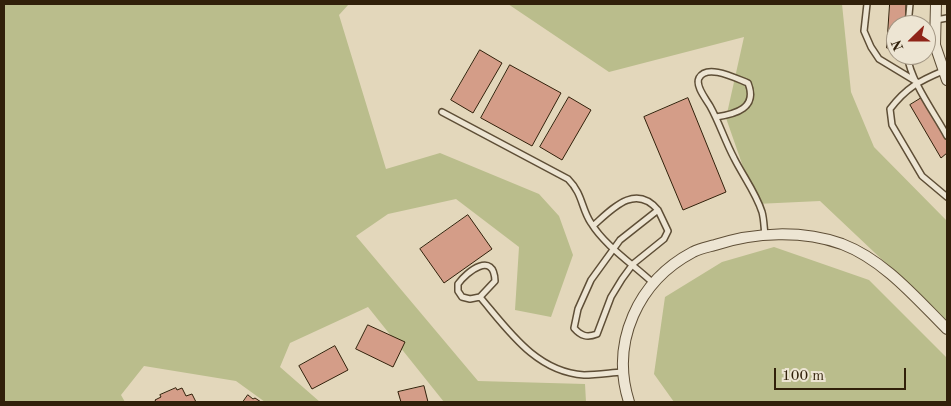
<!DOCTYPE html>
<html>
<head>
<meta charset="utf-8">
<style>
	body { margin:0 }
	#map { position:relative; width:951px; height:406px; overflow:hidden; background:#e3d7bb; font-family:"Old Standard TT",serif }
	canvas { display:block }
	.frame { position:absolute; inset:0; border:5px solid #31200a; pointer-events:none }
	.north { position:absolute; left:886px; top:15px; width:50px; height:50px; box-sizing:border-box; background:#ede5d3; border:1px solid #a29683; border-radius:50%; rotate:248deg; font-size:14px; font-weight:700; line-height:20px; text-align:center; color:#31200a }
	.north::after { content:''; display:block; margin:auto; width:18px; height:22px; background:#8f2418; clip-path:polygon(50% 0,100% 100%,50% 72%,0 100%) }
	.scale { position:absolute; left:774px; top:368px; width:132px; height:22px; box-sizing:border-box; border:2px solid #31200a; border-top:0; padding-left:6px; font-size:15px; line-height:18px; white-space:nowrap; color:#31200a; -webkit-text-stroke:4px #ede5d3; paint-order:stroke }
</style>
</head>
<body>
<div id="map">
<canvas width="951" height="406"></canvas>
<div class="frame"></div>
<div class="north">N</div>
<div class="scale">100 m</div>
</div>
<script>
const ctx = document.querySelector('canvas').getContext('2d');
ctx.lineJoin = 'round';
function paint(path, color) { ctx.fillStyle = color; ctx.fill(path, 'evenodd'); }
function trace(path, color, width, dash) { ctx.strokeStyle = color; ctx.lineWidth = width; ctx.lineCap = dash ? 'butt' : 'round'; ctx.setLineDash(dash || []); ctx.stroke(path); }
const green = new Path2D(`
	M4 4H349L339 15 386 169 440 153 539 194 559 216 573 255 551 317 515 310 519 247 456 199 388 214 356 236 478 381 585 384 586 402H444L368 307 290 343 280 367 320 402H265L236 381 144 366 121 395 125 402H4Z
	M508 4H842L851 92 874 147 947 221V321L820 201 756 204 726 118 744 37 609 72Z
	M774 247 869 280 947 358V402H674L654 374 665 297 722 262Z`);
const building = new Path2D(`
	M890 4H906L905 25H896V49L887 48Z
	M480 50 502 63 473 113 451 100Z
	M510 65 561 93 532 146 481 118Z
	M569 97 591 110 562 160 540 147Z
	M923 97 947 140V153L941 158 910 105Z
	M688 98 726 192 683 210 644 117Z
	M468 215 492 249 444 283 420 249Z
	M368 325 405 342 393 367 356 349Z
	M335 346 348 370 312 389 299 366Z
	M424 386 428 402H401L398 392Z
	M176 388 177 390 182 388 186 396 192 394 196 402H156L155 400 161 397 160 395Z
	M248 395 253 399 255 398 261 402H243Z`);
const lane = new Path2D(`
	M867 4 864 31 871 47 879 59 917 82
	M936 20 947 18
	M908 25 910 4
	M907 55C911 82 934 112 947 136
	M943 71C919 81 906 88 890 109L892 125 922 176 947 197
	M442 112 568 179C583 194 581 208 591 223 605 246 634 265 653 283
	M716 117C736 114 758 108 748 83 737 79 707 63 699 78 695 86 706 99 710 106 719 122 725 141 734 158 743 176 756 193 762 212 764 219 764 228 765 235
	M658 210 668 231 664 239 633 264 622 279 611 297 597 334C587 338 581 336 574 328L578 309 591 280 620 240Z
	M593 226C612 209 635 183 658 210
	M480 297 495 281C494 251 467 271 458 284V291L462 297 470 299 480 297C508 330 536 372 584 375 597 375 609 373 622 372`);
const street = new Path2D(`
	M936 4 935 45 947 80
	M629 402C610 342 638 281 693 252 700 248 708 247 715 245 755 232 802 230 842 244 884 260 916 298 947 329`);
paint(green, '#babd8c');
paint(building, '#d49d88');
trace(building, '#31200a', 1);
trace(lane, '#5e4e36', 8);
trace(street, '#5e4e36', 12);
trace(lane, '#ede5d3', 5);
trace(street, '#ede5d3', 10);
</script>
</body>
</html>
